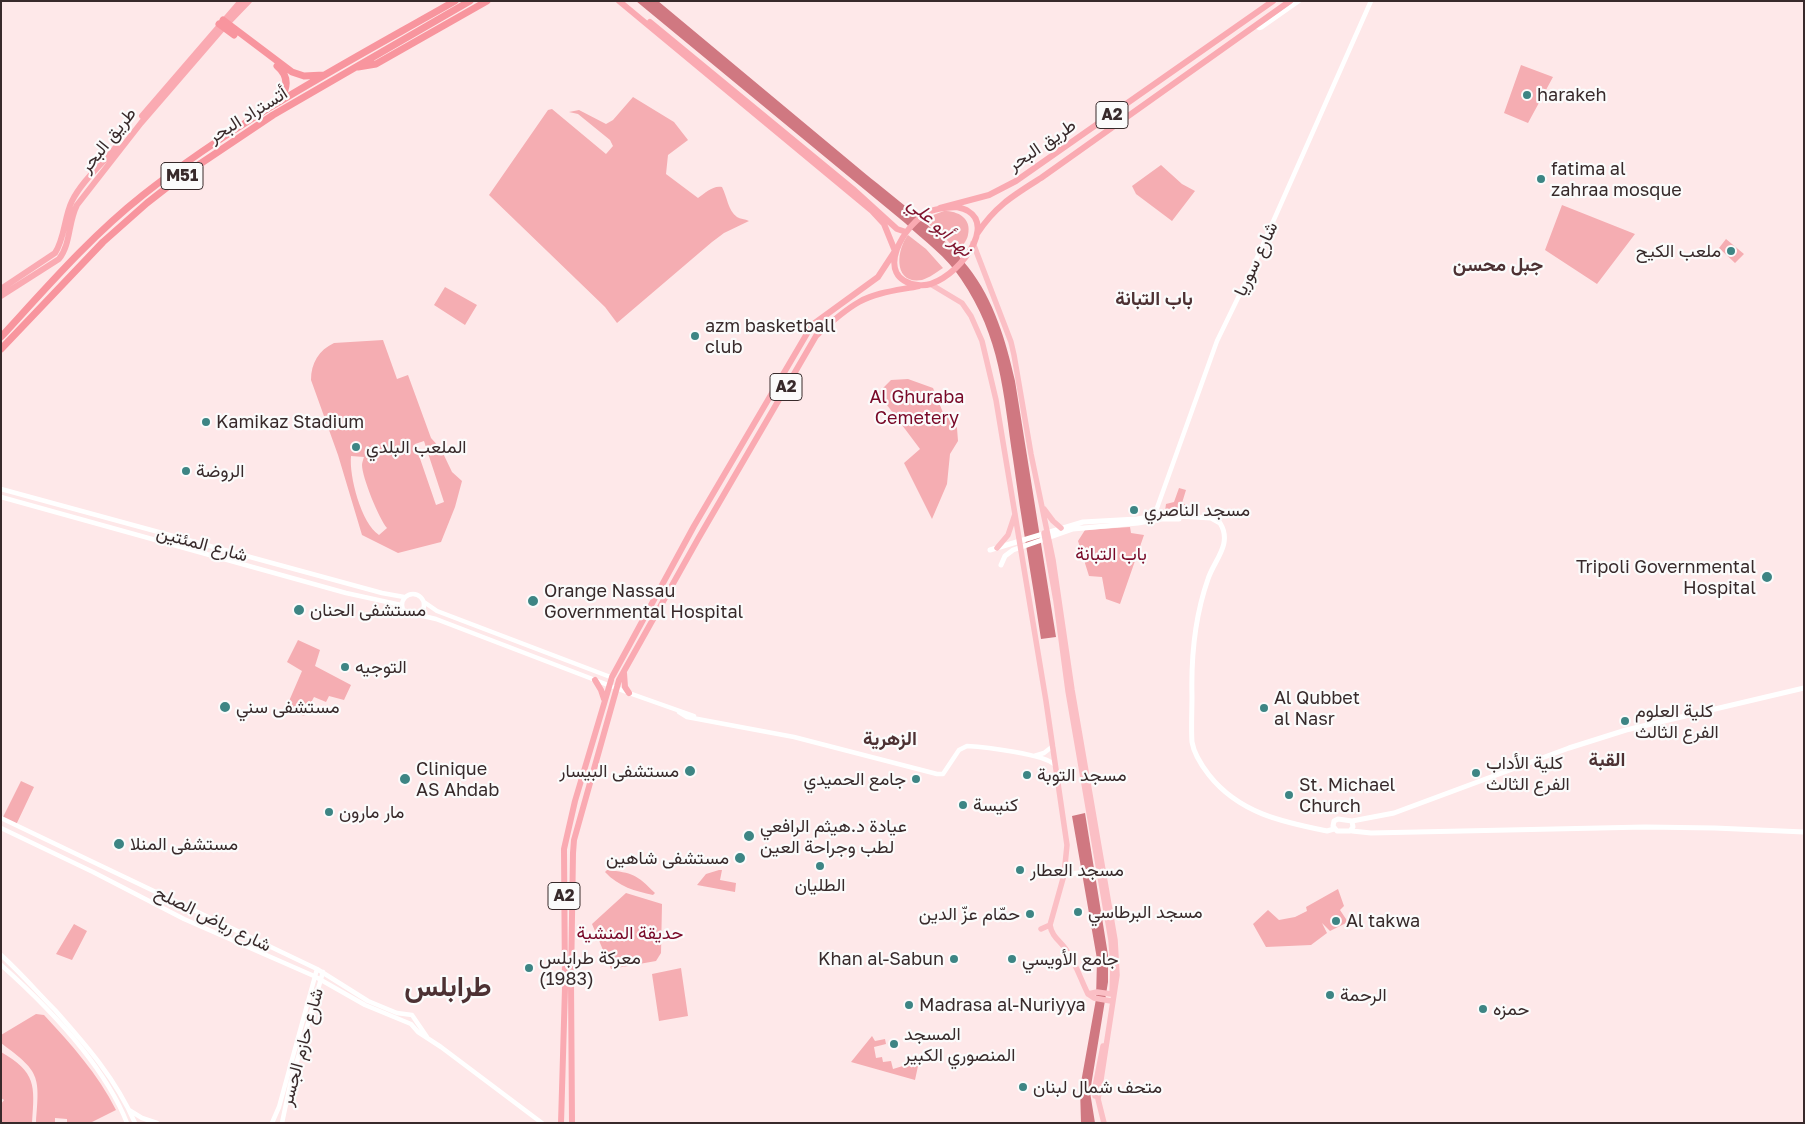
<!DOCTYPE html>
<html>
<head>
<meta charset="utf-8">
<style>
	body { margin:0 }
	#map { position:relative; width:1805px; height:1124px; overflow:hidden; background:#fee8e9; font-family:"Golos Text",sans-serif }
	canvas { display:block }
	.frame { position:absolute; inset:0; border:2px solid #382a2b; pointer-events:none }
</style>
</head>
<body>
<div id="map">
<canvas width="1805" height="1124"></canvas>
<div class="frame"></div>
</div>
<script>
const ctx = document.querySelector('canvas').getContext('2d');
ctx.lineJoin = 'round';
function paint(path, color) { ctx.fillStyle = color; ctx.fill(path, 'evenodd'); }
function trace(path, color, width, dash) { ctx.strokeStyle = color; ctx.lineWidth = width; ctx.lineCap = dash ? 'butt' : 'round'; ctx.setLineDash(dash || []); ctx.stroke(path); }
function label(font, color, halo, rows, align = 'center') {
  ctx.font = font + ' "Golos Text",Vazirmatn,sans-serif'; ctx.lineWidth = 4.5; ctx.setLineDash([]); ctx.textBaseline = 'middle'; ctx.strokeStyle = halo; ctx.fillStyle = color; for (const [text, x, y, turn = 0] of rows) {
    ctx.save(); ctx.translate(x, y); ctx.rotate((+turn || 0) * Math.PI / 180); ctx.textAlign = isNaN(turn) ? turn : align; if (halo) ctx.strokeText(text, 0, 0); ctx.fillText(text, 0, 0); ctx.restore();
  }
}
const green = new Path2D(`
	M1521 65 1553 77 1528 123 1504 113Z
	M633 97 674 122 688 140 668 155 666 174 698 198C705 193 713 185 722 187 727 196 728 211 737 217 740 219 745 219 749 221L724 233 712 242 617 323 605 307 489 195 548 110 552 109 606 154 613 146 610 140 578 114 569 112 579 110 606 124 613 120Z
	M1161 165 1182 184 1195 191 1172 221 1136 194 1132 186Z
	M1562 205 1635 234 1597 284 1545 250Z
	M944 211C958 211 972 218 968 235 967 241 961 247 958 253L947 240 924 220 928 217Z
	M908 235 926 249 943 268C937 272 929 278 922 280 893 285 896 250 908 235Z
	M1726 239 1744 254 1735 263 1719 248Z
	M445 287 477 305 465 325 434 305Z
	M383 340 397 379 408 375 431 438 441 449 452 472 462 481 455 507 441 542 398 553 362 535 338 455 311 380C311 363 319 350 334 343ZM424 441 444 502 436 505 415 444ZM351 456 364 457C363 460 362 463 362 465 362 477 379 519 387 528L379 535C361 523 349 476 351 456Z
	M908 379 933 388 944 415 951 418 957 428 958 441 950 454 947 484 932 519 904 463 920 449 878 393 891 380Z
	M1179 488 1186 490 1182 503 1189 506 1187 514 1165 511 1166 504 1174 502Z
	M1130 527 1131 533 1144 535 1120 604 1106 599 1102 577 1089 576 1078 541 1085 530Z
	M298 640 320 650 315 666 351 685 344 700 329 696 326 702 314 697 304 716 286 708 302 671 287 662Z
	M21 781 34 787 16 825 2 819Z
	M607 870C633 873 636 874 655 893L653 895C635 891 619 887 605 872Z
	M719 870H722L720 880 736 883 735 892 697 885 706 874Z
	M1338 889 1344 906 1340 910 1348 922 1330 931 1322 923 1327 933 1311 945 1266 947 1253 924 1268 910 1279 920 1295 917 1307 911 1306 907Z
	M626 893 662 904 661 953 656 961 611 969 592 924Z
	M74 924 87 931 72 960 56 954Z
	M681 968 688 1016 659 1021 652 974Z
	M36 1014 44 1015C71 1044 98 1074 116 1110L90 1123H67V1119L55 1118V1123H36C40 1075 40 1072 1 1043V1035Z
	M872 1036 875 1041 885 1039 886 1044 874 1047 876 1058 882 1057 883 1062 891 1061 893 1069 916 1062 918 1066 915 1080 851 1062Z
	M1 1052C36 1072 35 1085 32 1123H1V1104L4 1100 1 1098Z`);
const water = new Path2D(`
	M636 1H658C724 56 790 111 856 166 894 198 937 228 968 267 994 300 1006 341 1015 381L1056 637 1041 639C1032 579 1021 519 1013 459 1003 392 1001 338 961 279 947 257 924 241 905 223Z
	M1085 813 1108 955V982L1090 1092 1095 1123H1081L1080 1088 1096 999 1097 959 1072 816Z`);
const tertiary = new Path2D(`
	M1256 26 1259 28 1262 27 1299 1
	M1 489 382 593 404 597
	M1 497 346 593 401 605
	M1153 519 1217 341 1252 269 1371 1
	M402 605a11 11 0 1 1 22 0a11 11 0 1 1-22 0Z
	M424 602 437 611 613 678
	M419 615 436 619 629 693 694 716
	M679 712 687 717 794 737 937 774H943L959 750 967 746C984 747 1045 754 1055 765
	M1034 756 1044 753 1053 746
	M1 818 317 969 368 1001 397 1013 412 1015 427 1037
	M1 828 93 872 184 919 314 976 365 1005 411 1024 418 1032 441 1047 542 1123
	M1064 875 1102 869
	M1 955C20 972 37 992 55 1010 86 1045 116 1079 135 1123
	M1 965C47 1006 104 1065 127 1123
	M129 1110 142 1118 157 1123
	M272 1123 279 1107 317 969
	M282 1123 290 1085 323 972`);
const secondary = new Path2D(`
	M990 550 1083 522 1137 519 1161 515 1211 518 1220 523C1233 544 1214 560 1208 579 1195 616 1191 657 1192 696 1192 711 1191 727 1192 742 1194 754 1202 766 1209 775 1239 813 1282 822 1327 831L1334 829
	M1001 565 1005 556 1013 550 1073 529 1138 523 1161 519H1179
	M1352 821 1353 827 1350 831H1337L1333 826 1334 821 1338 819 1352 821 1394 813 1569 748 1626 730 1804 688
	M1352 831 1371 833 1645 827 1715 828 1804 832`);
const primary = new Path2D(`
	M973 243 1011 342 1014 355 1031 454 1053 560 1072 690 1115 940 1117 975 1098 1099 1104 1123
	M932 285 962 303 971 316 982 341 996 400 1046 701 1067 845 1064 875 1050 925C1052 938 1061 941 1067 951 1076 964 1081 980 1088 994L1094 998 1111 1001
	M1044 509 1053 521 1061 528
	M1044 533 1056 601 1068 691 1111 940 1113 966 1112 993
	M997 548 1008 535 1015 514
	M1041 929 1050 925
	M1088 994 1097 992 1111 994
	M1095 1096V1087L1103 1046`);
const trunk = new Path2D(`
	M650 22 853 189 897 229 906 232
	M142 116 241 1
	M957 207C961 208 965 209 968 211 999 229 948 290 918 285 871 279 904 222 931 211 939 208 948 208 957 207Z
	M940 208 989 195 1016 181 1273 1
	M977 234C995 206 1014 195 1041 178L1290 1
	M1 289 55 253C65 238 64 217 72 201 82 181 102 164 116 147
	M1 296 59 259C71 244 68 222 77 205L141 123 223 28 249 1
	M624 673 625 687 629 693
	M595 680 601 690 604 699
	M561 1123 565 988 564 849 575 801 612 677 694 526 812 325 878 277 895 251 884 224 872 211 619 1
	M572 1123 571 981 573 853 574 840 619 680 698 539 816 336C829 324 843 311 859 302 876 292 900 290 919 286`);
const motorway = new Path2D(`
	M223 20 292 72 304 76 324 75
	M219 24 234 35
	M277 66C289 76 288 88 280 100
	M358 67 376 64 487 1
	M1 337C46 288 91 236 143 195 239 119 348 62 455 1
	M1 349 103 242 147 203 179 178 273 115 470 1`);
const markers = [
	[1527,95,5,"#3d8584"],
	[1541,179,5,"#3d8584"],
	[1731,251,5,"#3d8584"],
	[695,336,5,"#3d8584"],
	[206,422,5,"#3d8584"],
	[356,447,5,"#3d8584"],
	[186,471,5,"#3d8584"],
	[1134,510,5,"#3d8584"],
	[1767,577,6,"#3d8584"],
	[533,601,6,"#3d8584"],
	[299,610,6,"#3d8584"],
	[345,667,5,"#3d8584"],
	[225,707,6,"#3d8584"],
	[1264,708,5,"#3d8584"],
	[1625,721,5,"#3d8584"],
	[690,771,6,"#3d8584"],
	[1476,773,5,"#3d8584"],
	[1027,775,5,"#3d8584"],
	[405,779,6,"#3d8584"],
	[916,779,5,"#3d8584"],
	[1289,795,5,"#3d8584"],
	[963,805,5,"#3d8584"],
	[329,812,5,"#3d8584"],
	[749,836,6,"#3d8584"],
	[119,844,6,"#3d8584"],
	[740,858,6,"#3d8584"],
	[820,866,5,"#3d8584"],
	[1020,870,5,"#3d8584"],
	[1078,912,5,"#3d8584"],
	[1030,914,5,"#3d8584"],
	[1336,921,5,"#3d8584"],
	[954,959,5,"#3d8584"],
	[1012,959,5,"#3d8584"],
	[529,968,5,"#3d8584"],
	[1330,995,5,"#3d8584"],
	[909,1005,5,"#3d8584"],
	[1483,1009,5,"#3d8584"],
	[894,1044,5,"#3d8584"],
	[1023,1087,5,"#3d8584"]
];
const shields = [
	[1112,115,32],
	[182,176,42],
	[786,387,32],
	[564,896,32]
];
const shieldNames = [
	["A2",1112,115],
	["M51",182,176],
	["A2",786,387],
	["A2",564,896]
];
const poiNames = [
	["harakeh",1537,95],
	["fatima al",1551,169],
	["zahraa mosque",1551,190],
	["ملعب الكيح",1721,251,"right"],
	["azm basketball",705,326],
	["club",705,347],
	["Kamikaz Stadium",216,422],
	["الملعب البلدي",366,447],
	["الروضة",196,471],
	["مسجد الناصري",1144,510],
	["Tripoli Governmental",1756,567,"right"],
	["Hospital",1756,588,"right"],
	["Orange Nassau",544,591],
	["Governmental Hospital",544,612],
	["مستشفى الحنان",310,610],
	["التوجيه",355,667],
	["Al Qubbet",1274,698],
	["al Nasr",1274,719],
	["مستشفى سني",236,707],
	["كلية العلوم",1635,711],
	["الفرع الثالث",1635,732],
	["كلية الأداب",1486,763],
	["الفرع الثالث",1486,784],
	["Clinique",416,769],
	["AS Ahdab",416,790],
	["مستشفی البيسار",679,771,"right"],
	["مسجد التوبة",1037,775],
	["جامع الحميدي",906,779,"right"],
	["St. Michael",1299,785],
	["Church",1299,806],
	["كنيسة",973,805],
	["مار مارون",339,812],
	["عيادة د.هيثم الرافعي",760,826],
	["لطب وجراحة العين",760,847],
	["مستشفى المنلا",130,844],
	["مستشفى شاهين",729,858,"right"],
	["مسجد العطار",1030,870],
	["الطليان",820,885,"center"],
	["مسجد البرطاسي",1088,912],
	["حمّام عزّ الدين",1020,914,"right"],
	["Al takwa",1346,921],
	["معركة طرابلس",539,958],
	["(1983)",539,979],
	["Khan al-Sabun",944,959,"right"],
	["جامع الأويسي",1022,959],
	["الرحمة",1340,995],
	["Madrasa al-Nuriyya",919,1005],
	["حمزه",1493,1009],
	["المسجد",904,1034],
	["المنصوري الكبير",904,1055],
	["متحف شمال لبنان",1033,1087]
];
const streetNames = [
	["أتستراد البحر",248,115,-32],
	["طريق البحر",108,140,-51],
	["طريق البحر",1042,145,-34],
	["شارع سوريا",1256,259,-65],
	["شارع المئتين",202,544,15],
	["شارع رياض الصلح",213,919,26],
	["شارع حازم الجسر",302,1047,-75]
];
const parkNames = [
	["Al Ghuraba",917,397],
	["Cemetery",917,418],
	["باب التبانة",1111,554],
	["حديقة المنشية",630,933]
];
const waterNames = [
	["نهر أبو علي",940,227,42]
];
const neighbourhoodNames = [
	["جبل محسن",1498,265],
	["باب التبانة",1154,299],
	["الزهرية",890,739],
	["القبة",1607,760]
];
const townNames = [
	["طرابلس",448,987]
];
paint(green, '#f5adb2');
paint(water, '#d07881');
trace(tertiary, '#fff', 4.5);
trace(secondary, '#fff', 5);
trace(primary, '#fbbfc5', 5.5);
trace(trunk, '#faaab2', 6);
trace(motorway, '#f8959e', 7);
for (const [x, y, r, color] of markers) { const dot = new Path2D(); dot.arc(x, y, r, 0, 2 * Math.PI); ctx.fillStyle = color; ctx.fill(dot); trace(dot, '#fbfbfb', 2); }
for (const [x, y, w] of shields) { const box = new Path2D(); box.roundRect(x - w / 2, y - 13.5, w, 27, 4); ctx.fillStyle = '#fbfbfb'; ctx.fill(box); trace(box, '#382a2b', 1); }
label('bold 16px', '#382a2b', null, shieldNames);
label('18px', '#382a2b', '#fbfbfb', poiNames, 'left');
label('18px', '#382a2b', '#fbfbfb', streetNames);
label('18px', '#780827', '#fbfbfb', parkNames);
label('italic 19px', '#7f132d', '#fbfbfb', waterNames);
label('bold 19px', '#4d3133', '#fbfbfb', neighbourhoodNames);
label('bold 28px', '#4d3133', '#fbfbfb', townNames);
</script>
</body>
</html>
